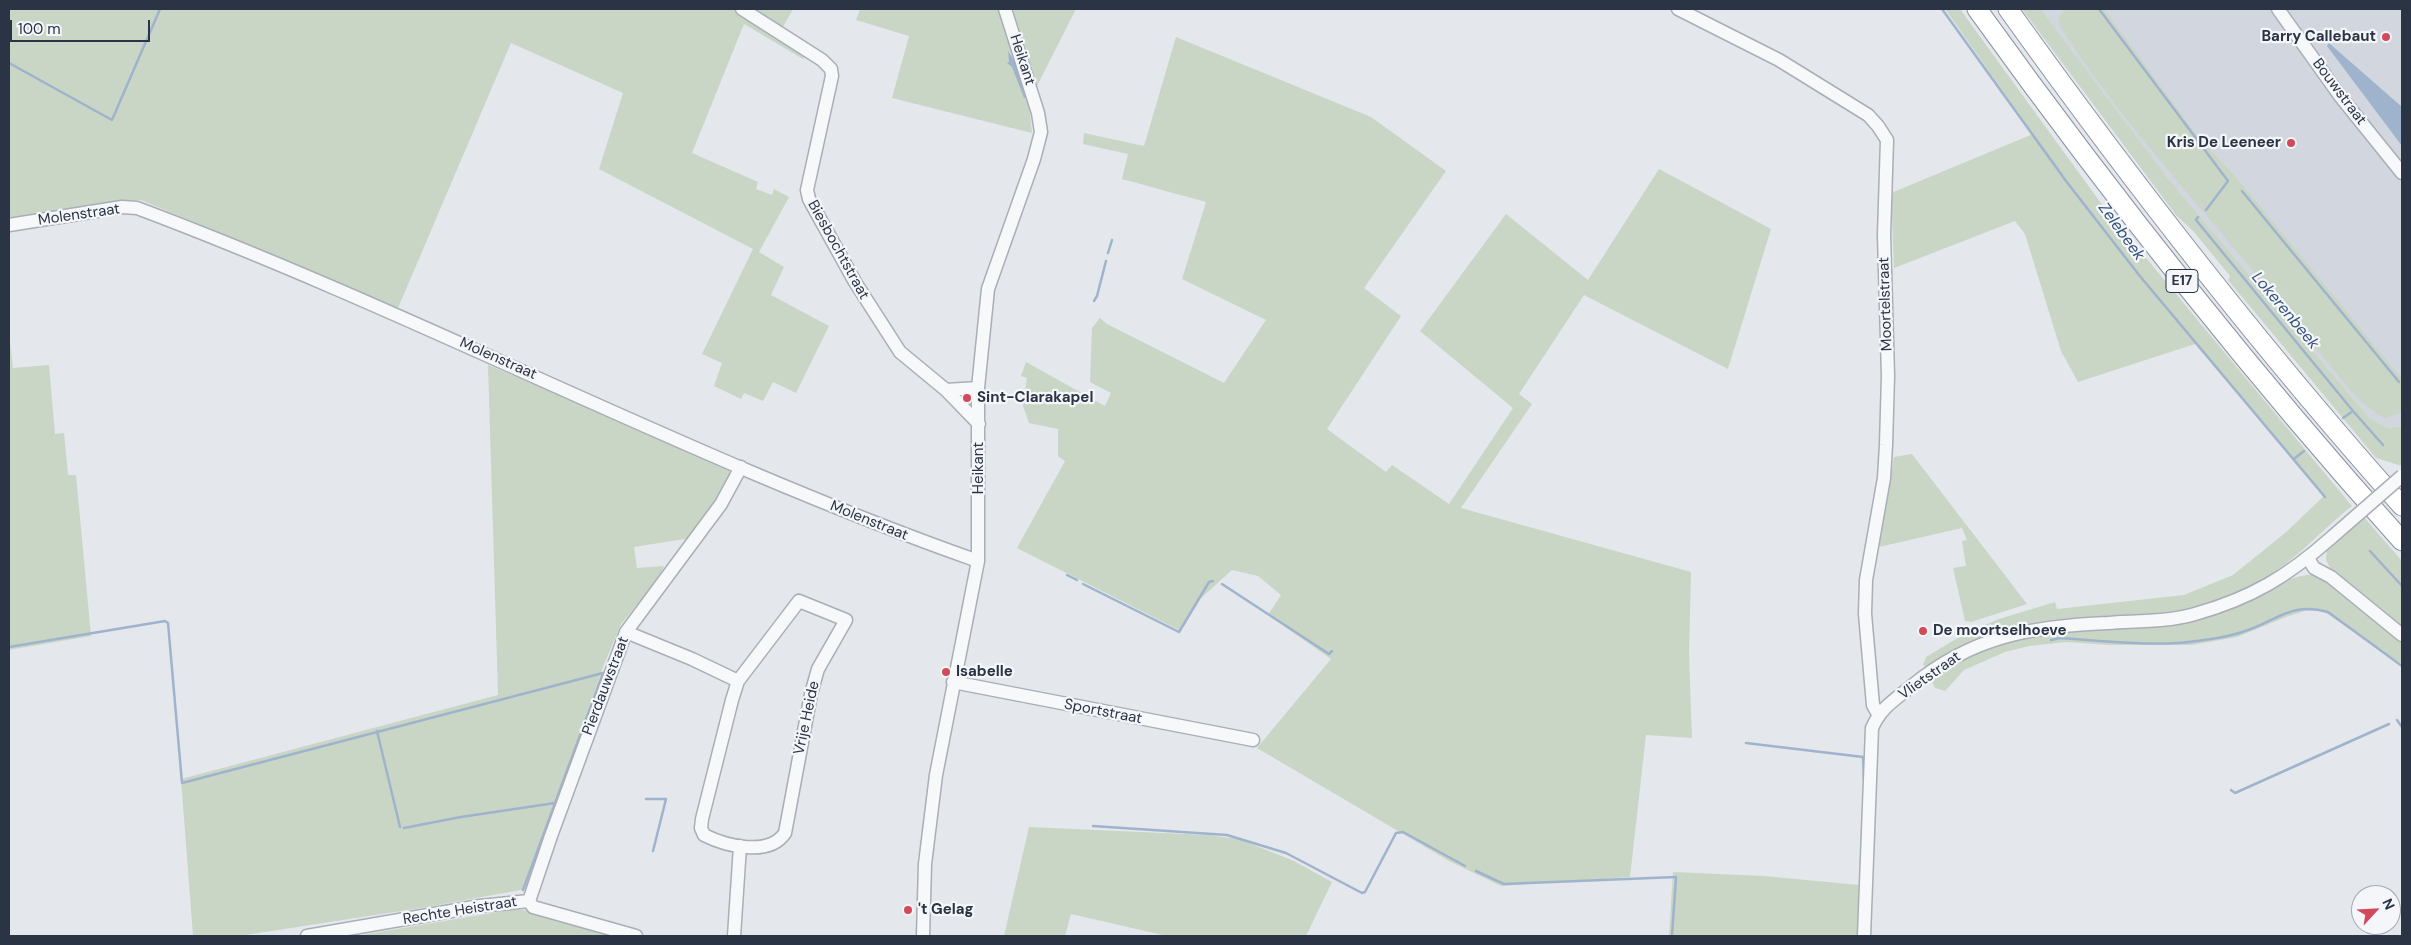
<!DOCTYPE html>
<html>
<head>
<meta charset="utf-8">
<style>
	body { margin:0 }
	#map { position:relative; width:2411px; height:945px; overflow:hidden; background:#e4e7ec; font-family:"DM Sans",sans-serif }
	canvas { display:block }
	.frame { position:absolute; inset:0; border:10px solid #2b3445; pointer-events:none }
	.north { position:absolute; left:2351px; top:885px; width:50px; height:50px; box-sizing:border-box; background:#f4f6f9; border:1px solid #a4a8b1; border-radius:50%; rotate:65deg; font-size:14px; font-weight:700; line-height:20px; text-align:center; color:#2b3445 }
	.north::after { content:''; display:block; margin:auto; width:18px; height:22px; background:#d1495b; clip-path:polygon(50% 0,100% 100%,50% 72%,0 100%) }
	.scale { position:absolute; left:10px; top:20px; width:140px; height:22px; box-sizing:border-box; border:2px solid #2b3445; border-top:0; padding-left:6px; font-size:15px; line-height:18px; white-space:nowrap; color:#2b3445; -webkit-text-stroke:4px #f4f6f9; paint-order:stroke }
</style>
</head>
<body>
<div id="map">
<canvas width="2411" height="945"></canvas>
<div class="frame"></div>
<div class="north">N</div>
<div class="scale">100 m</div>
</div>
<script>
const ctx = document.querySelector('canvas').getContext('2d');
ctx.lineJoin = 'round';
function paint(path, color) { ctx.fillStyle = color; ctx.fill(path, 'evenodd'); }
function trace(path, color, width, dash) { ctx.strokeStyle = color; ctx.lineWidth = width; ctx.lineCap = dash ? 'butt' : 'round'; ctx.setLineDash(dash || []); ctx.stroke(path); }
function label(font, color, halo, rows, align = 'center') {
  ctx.font = font + ' "DM Sans",sans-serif'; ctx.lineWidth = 4.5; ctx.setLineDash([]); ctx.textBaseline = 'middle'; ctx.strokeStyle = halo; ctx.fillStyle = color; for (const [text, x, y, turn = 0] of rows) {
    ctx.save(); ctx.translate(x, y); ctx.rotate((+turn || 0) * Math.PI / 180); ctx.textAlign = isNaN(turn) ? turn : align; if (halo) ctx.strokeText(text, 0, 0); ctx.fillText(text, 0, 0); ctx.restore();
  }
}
const built = new Path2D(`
	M2041 9H2402V426L2389 428 2370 419 2167 177Z`);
const green = new Path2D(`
	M9 9H793L783 27 809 45 803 59 744 24 692 153 758 182 756 189 772 195 774 189 789 197 759 252 784 267 771 295 829 326 796 393 773 382 763 401 744 393 741 399 714 386 722 363 702 354 753 249 599 169 623 93 511 43 398 308 141 200 116 202 9 218Z
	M860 9H999L1029 104 1032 133 892 98 909 36 856 20Z
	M1013 9H1076L1037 86Z
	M1945 9H1960L2103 206 2352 506C2320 531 2288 569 2249 587 2223 599 2194 609 2165 612 2115 618 2063 614 2014 627 1984 635 1956 653 1928 668L1923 665 1926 657 1966 633 1999 619 2055 602 2057 609 2184 595 2233 575 2285 533 2324 496 2195 344 2078 382 2061 351 2025 234 2015 221 1894 268 1891 193 2033 134Z
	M2022 9H2041L2167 177 2370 419 2389 428 2402 426V466L2376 458 2228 280 2230 276 2194 232 2176 215Z
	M2066 9H2104L2198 137 2236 177 2402 379V412L2386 418C2362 407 2346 385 2329 364 2306 337 2284 310 2262 282 2193 197 2116 116 2058 23L2059 17Z
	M1176 37 1371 117 1446 171 1364 288 1401 316 1327 429 1386 472 1392 465 1449 504 1513 408 1420 331 1506 214 1588 280 1659 169 1771 229 1728 369 1584 295 1519 394 1532 404 1461 508 1691 572 1689 652 1692 738 1646 735 1630 877 1501 886 1449 861 1257 748 1331 659 1268 615 1281 595 1258 576 1232 570 1200 599 1181 631 1017 548 1065 461 1058 456V429L1029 423 1023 406 1027 378 1021 376 1026 362 1105 406 1111 393 1090 382 1092 328 1100 318 1107 324 1224 383 1266 320 1182 279 1206 202 1122 179 1128 154 1083 144 1084 133 1144 146Z
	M9 334 13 368 49 365 55 434 64 433 68 475H76L91 636 9 650Z
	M488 365 728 465 732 469V474L691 538 634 547 637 568 664 566 659 578 621 624 603 667 526 889 427 907 239 936H193L181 779 498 695Z
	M1912 454 2027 604 1971 622 1965 621 1953 568 1966 566 1962 541 1967 540 1962 528 1879 547 1894 457Z
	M2362 515 2402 561V631L2333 574 2326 560 2327 549Z
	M2308 575H2318L2330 581 2402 639V664L2320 609 2305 611 2286 617 2237 637 2192 645H2110L2066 642 2029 646 2005 652 1964 670 1945 691 1935 688 1931 679C1956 662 1981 649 2010 640 2074 622 2142 632 2207 617 2221 614 2236 608 2249 601 2269 591 2285 577 2308 575Z
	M1029 827 1208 835 1239 839 1294 861 1332 882 1306 936H1167L1071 914 1065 936H1004Z
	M1673 872 1764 876 1859 885 1858 936H1669Z
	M509 910H524L610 936H356Z`);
const water = new Path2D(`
	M2329 43 2402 107V146L2327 46Z
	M1008 51 1015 62 1027 97 1024 98 1012 67 1007 63 1009 62Z`);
const stream = new Path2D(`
	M1942 9 2066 181 2139 275 2325 497
	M2099 9 2228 181 2206 210
	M9 63 112 120 160 9
	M2242 191 2399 382
	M2198 217 2196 220 2353 411 2343 418
	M1108 253 1112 240
	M1094 301 1097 296 1106 261
	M2353 411 2383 445
	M2295 458 2304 451
	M2370 551 2402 586
	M1067 575 1077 580
	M1083 584 1179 632 1209 582 1213 581
	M1222 584 1329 654 1332 651
	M2051 640 2060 638C2102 641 2157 647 2197 641 2212 639 2228 637 2242 632 2276 622 2290 601 2328 612L2402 666
	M9 647 165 621 168 623 182 783 603 673 523 890
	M2397 720 2402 727
	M377 731 400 827
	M1746 743 1863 757 1864 780
	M2231 790 2235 793 2389 724
	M646 799H666L653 851
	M1093 826 1227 835 1286 853 1362 893 1365 892 1396 833 1403 832 1465 866
	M404 828 461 817 555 803
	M1476 871 1504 884 1676 877 1672 936`);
const minor = new Path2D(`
	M742 9 822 60 831 69 832 76 807 190 809 199 855 282 900 352 946 390 978 388
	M1678 9 1779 60 1868 115 1878 126 1887 140 1884 235 1888 376 1886 445 1884 478 1866 580 1865 614 1873 705 1878 714
	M2278 9 2340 96 2402 173
	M9 225 122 207 137 208C422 315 691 460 978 561
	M946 390 979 424
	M2308 558 2314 568 2331 577 2402 635
	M799 601 846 620 818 669 811 694 785 833C769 857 726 846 704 835L701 828 702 819 732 700 738 681Z
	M626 632 692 659 738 681
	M953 682 1253 740
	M529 901 551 836 626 632 721 504 741 467
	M307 936 480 906 529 901 533 907 636 936
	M734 936 740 846
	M923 936 925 864 936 775 978 561V388L988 289 1034 159 1041 132 1038 113 1005 9
	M1864 936 1872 728C1881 707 1896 699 1913 685 1973 636 2033 626 2108 623 2136 621 2168 622 2195 614 2252 598 2288 576 2332 537`);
const highway = new Path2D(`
	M1977 9C2110 194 2250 372 2402 541
	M2008 9C2131 181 2261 348 2402 506`);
const minorBridge = new Path2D(`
	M2332 537 2402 476`);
const markers = [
	[2386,37,5,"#d1495b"],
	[2291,143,5,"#d1495b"],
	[967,398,5,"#d1495b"],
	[1923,631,5,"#d1495b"],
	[946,672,5,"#d1495b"],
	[908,910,5,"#d1495b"]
];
const shields = [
	[2182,281,32]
];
const shieldNames = [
	["E17",2182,281]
];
const poiNames = [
	["Barry Callebaut",2376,37,"right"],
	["Kris De Leeneer",2281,143,"right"],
	["Sint-Clarakapel",977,398],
	["De moortselhoeve",1933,631],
	["Isabelle",956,672],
	["'t Gelag",918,910]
];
const streetNames = [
	["Heikant",1022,60,72],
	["Bouwstraat",2339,92,53],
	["Molenstraat",79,215,-8],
	["Biesbochtstraat",838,250,61],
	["Moortelstraat",1886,304,-92],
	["Molenstraat",498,359,24],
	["Heikant",979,468,-90],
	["Molenstraat",869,521,22],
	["Vlietstraat",1930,676,-35],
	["Pierdauwstraat",606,686,-69],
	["Sportstraat",1103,712,11],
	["Vrije Heide",807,718,-78],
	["Rechte Heistraat",460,911,-9]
];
const waterNames = [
	["Zelebeek",2121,232,54],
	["Lokerenbeek",2285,311,50]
];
paint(built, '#d2d6de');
paint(green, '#c9d6c5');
paint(water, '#9fb4cc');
trace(stream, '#9fb4cc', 2.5);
trace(minor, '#a9aeb7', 15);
trace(highway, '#8b94a3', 21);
trace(minor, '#f7f8fa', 12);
trace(highway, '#fff', 19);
trace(minorBridge, '#a9aeb7', 15, []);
trace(minorBridge, '#f7f8fa', 12);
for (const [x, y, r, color] of markers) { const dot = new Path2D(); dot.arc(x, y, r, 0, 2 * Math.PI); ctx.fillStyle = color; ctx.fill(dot); trace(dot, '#f4f6f9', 2); }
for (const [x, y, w] of shields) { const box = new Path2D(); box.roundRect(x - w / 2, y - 11.5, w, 23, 4); ctx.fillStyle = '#f4f6f9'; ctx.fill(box); trace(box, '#2b3445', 1); }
label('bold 14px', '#2b3445', null, shieldNames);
label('bold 15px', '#2b3445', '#f4f6f9', poiNames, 'left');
label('15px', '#2b3445', '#f4f6f9', streetNames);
label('italic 16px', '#34527a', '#f4f6f9', waterNames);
</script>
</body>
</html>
